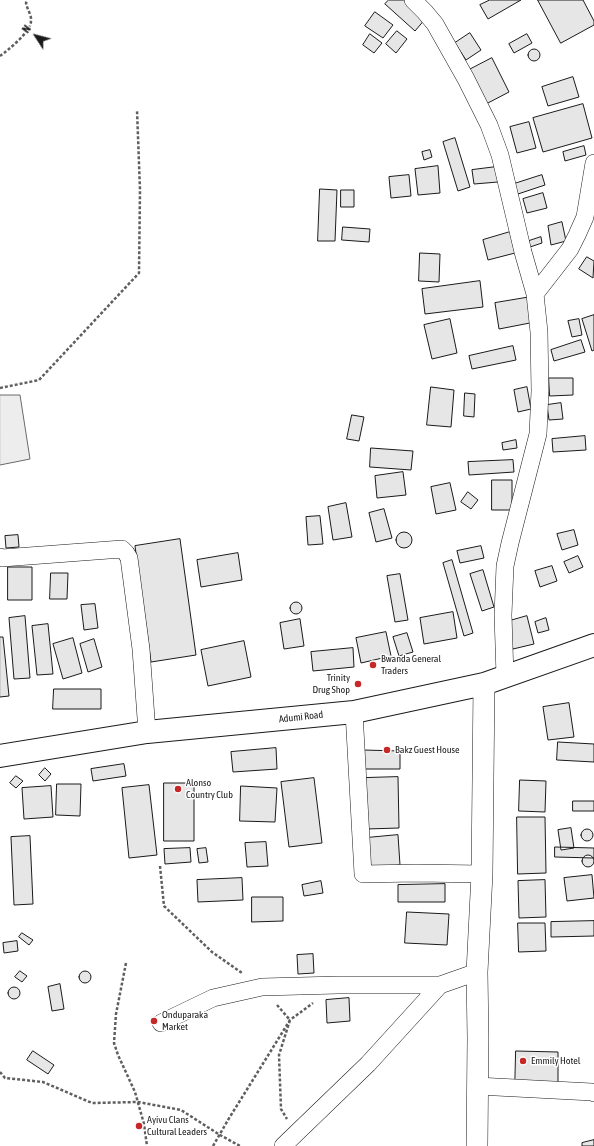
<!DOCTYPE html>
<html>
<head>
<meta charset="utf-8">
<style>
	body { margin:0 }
	#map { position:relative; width:594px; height:1146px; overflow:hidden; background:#fff; font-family:"Asap Condensed",sans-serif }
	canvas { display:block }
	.north { position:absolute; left:16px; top:16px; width:40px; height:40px; -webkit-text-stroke:3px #fff; paint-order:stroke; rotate:306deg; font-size:11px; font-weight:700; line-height:16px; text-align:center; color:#1a1a1a }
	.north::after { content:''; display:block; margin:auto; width:14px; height:18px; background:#1a1a1a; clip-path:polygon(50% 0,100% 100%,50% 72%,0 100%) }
</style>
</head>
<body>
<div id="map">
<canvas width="594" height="1146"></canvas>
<div class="north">N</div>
</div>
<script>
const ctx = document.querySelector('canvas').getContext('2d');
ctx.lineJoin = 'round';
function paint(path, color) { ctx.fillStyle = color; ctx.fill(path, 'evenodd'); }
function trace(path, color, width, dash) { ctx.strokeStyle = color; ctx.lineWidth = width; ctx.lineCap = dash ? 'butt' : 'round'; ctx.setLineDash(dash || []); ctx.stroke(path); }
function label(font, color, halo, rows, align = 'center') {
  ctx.font = font + ' "Asap Condensed",sans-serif'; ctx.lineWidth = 3; ctx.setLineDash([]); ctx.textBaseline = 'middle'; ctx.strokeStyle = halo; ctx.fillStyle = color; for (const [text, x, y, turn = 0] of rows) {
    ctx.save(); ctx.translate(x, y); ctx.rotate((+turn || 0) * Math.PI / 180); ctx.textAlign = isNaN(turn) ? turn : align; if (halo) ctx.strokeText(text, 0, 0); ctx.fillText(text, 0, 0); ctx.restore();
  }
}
const green = new Path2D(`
	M0 395H20L30 459 0 465Z`);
const building = new Path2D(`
	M389 0H406L426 18 415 31 385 4Z
	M490 0H521L488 19 480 5Z
	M538 0H583L594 21V25L561 43Z
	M375 12 393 25 383 38 365 26Z
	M397 31 407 39 396 53 386 44Z
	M470 33 481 50 466 60 455 43Z
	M370 34 382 43 374 53 363 45Z
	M527 34 532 43 514 53 509 44Z
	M528 55a6 6 0 1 1 12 0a6 6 0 1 1-12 0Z
	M492 58 509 92 486 104 469 70Z
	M573 77 579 97 548 106 542 87Z
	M583 104 592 138 543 152 533 118Z
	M529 122 536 148 517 153 510 127Z
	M455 138 470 187 458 191 443 142Z
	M584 146 586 155 565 161 563 152Z
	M430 150 432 157 424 160 422 152Z
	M438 166 440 193 418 195 415 169Z
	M496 167 498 182 474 184 472 170Z
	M409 175 411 196 391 198 389 177Z
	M542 175 545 185 518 194 514 184Z
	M320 189 337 190 335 241H318Z
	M341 190H354V207H341Z
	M543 193 547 208 527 213 523 199Z
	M562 222 566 241 551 245 548 226Z
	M343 227 370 229 369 242 342 240Z
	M510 232 515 253 488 260 483 240Z
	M541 237 542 243 530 247 529 241Z
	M420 253 440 254 439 282 419 281Z
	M587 257 594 261 593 278 579 269Z
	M480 281 483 307 425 314 422 289Z
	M531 297 535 322 499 329 495 303Z
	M594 315V350L592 351 582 319Z
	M450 319 457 353 432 359 424 325Z
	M579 319 582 335 572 337 568 321Z
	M581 340 585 352 554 361 551 350Z
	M513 346 516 360 472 369 469 356Z
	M549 378H573V395L550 396Z
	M431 387 454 390 451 427 427 425Z
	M527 387 531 409 518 412 514 390Z
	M465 393 475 394 474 417 464 416Z
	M561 403 563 419 549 420 547 405Z
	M352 415 364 417 359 441 347 439Z
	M585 436 586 450 553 452 552 439Z
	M516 440 517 448 503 450 502 443Z
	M371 448 413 451 411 470 370 467Z
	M513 460 514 472 469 475 468 462Z
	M403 472 406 495 377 498 375 476Z
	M492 480H512V510H492Z
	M450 483 456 510 436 514 431 487Z
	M468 492 478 500 471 509 461 502Z
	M346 503 352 537 333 540 328 507Z
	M384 509 392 538 376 542 369 513Z
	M320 516 323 544 308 545 306 517Z
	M574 530 578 545 562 550 557 534Z
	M396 540a8 8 0 1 1 16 0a8 8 0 1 1-16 0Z
	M18 535 19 547 6 548 5 536Z
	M180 539 196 655 151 662 135 546Z
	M481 546 484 558 460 563 457 551Z
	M238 553 242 580 201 587 197 560Z
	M578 556 583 567 569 573 564 562Z
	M452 560 473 633 464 636 443 563Z
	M552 566 557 581 540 587 535 571Z
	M8 567H32V600H8Z
	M483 570 494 607 482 611 470 574Z
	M51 573H68L67 599H50Z
	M400 574 408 620 395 622 387 576Z
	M290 608a6 6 0 1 1 12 0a6 6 0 1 1-12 0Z
	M95 604 98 628 84 630 81 605Z
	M453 612 457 638 424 644 420 618Z
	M25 616 30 678 14 679 9 618Z
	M527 616 534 644 513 649 506 622Z
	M546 618 549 630 538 633 535 622Z
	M300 619 304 646 284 649 280 623Z
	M48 624 53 674 37 675 32 626Z
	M386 632 391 656 361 663 356 638Z
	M407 633 413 652 399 656 393 637Z
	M0 637H3L9 696 0 697Z
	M73 638 82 673 63 679 53 644Z
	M94 639 102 667 88 672 80 644Z
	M244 641 251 677 208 686 201 650Z
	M353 648 354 667 313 671 311 652Z
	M54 689H101V709H53Z
	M569 703 574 737 548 740 543 707Z
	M558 742 594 744V762L557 760Z
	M276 748 277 769 233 772 231 752Z
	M363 750 400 751V769H363Z
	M124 764 126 776 93 781 91 769Z
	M45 768 51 774 45 781 39 775Z
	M16 776 23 781 16 788 10 783Z
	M398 777 399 828 366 829 365 778Z
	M314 778 322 843 289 847 281 782Z
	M520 780 546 781 545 812 519 811Z
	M164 783H194V841H164Z
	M57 784H81L80 816 56 815Z
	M149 785 157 855 129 858 122 788Z
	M51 786 53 817 24 819 22 788Z
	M241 786 277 788 275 822 240 821Z
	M573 801H594V811H573Z
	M517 817H545L546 873 518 874Z
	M571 828 574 848 561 850 558 830Z
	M581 835a6 6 0 1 1 12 0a6 6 0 1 1-12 0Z
	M398 835 400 865 369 868 366 838Z
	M30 836 33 904 14 905 11 837Z
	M266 842 268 866 247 867 245 843Z
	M555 847 594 848V858L555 857Z
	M190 848 191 862 165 864 164 849Z
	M206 848 208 862 199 863 197 849Z
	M582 861a6 6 0 1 1 12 0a6 6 0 1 1-12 0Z
	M592 875 594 898 567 901 564 878Z
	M242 878 243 900 198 902 197 880Z
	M545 880 546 917 519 918 518 881Z
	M321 881 323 893 304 896 302 885Z
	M445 884V902H398V885Z
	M252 897H283V921L252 922Z
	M407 912 449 914 447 945 405 943Z
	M594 921V936L551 937V922Z
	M518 923H545L546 951 519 952Z
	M22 933 33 940 29 945 19 937Z
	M17 941 18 951 4 953 3 943Z
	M313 954 314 973 298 974 297 955Z
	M79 977a6 6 0 1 1 12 0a6 6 0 1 1-12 0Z
	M20 971 27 976 22 982 15 977Z
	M60 984 64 1009 52 1011 48 987Z
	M8 993a6 6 0 1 1 12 0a6 6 0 1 1-12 0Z
	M349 998 350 1021 327 1023 326 1000Z
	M33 1051 54 1065 48 1074 27 1060Z
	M516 1051 558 1052V1092H515Z
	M594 1140V1146H582V1143Z`);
const path = new Path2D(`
	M0 56C8 50 31 32 31 21 32 16 27 9 26 3L27 0
	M0 388 39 380 139 273 140 190 137 110
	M160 866 164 906 212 952 242 973
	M126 963 116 1014 114 1043 118 1055 135 1092 144 1124 147 1146
	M277 1005 290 1020 279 1055 281 1109 287 1119
	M0 1072 5 1078 43 1082 92 1103 138 1102 181 1110 220 1135 240 1146
	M213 1146 228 1120 290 1020 313 1003`);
const minor = new Path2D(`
	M413 0 425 12 435 24 466 79 489 125 500 155 523 252 535 294 539 332 540 391 538 434 510 543 505 566 503 615 505 676
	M535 294 570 249 577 235 585 217 594 163
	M0 557 2 558 122 549 126 553 129 558 141 649 147 732
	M354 712 363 874 416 873 482 874
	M161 1023 213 998 262 987 338 985H440
	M477 1086 592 1092 594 1093
	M283 1146 368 1064 440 985 477 972`);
const tertiary = new Path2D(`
	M477 1146 478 1038 477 972 482 874 484 684`);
const secondary = new Path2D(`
	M0 756 147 732 354 712 484 684 594 645`);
const markers = [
	[373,665,4,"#c62828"],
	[358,684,4,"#c62828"],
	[387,750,4,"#c62828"],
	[178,789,4,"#c62828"],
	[154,1021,4,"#c62828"],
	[523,1061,4,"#c62828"],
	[139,1126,4,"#c62828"]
];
const poiNames = [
	["Bwanda General",381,659],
	["Traders",381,671],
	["Trinity",350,678,"right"],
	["Drug Shop",350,690,"right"],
	["Bakz Guest House",395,750],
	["Alonso",186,783],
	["Country Club",186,795],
	["Onduparaka",162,1015],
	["Market",162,1027],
	["Emmily Hotel",531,1061],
	["Ayivu Clans",147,1120],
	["Cultural Leaders",147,1132]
];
const streetNames = [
	["Adumi Road",301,717,-6]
];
paint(green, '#ededed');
trace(green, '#6a6a6a', 1);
paint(building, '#e6e6e6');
trace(building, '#1a1a1a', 1);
trace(minor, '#1a1a1a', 18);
trace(tertiary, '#1a1a1a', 22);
trace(secondary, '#1a1a1a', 24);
trace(path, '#5f5f5f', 2.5, [3, 2]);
trace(minor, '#fff', 17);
trace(tertiary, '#fff', 21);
trace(secondary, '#fff', 22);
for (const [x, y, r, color] of markers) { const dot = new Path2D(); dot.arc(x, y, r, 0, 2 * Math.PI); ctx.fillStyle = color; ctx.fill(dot); trace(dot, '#fff', 1.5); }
label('10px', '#1a1a1a', '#fff', poiNames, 'left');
label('10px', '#1a1a1a', '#fff', streetNames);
</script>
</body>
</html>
